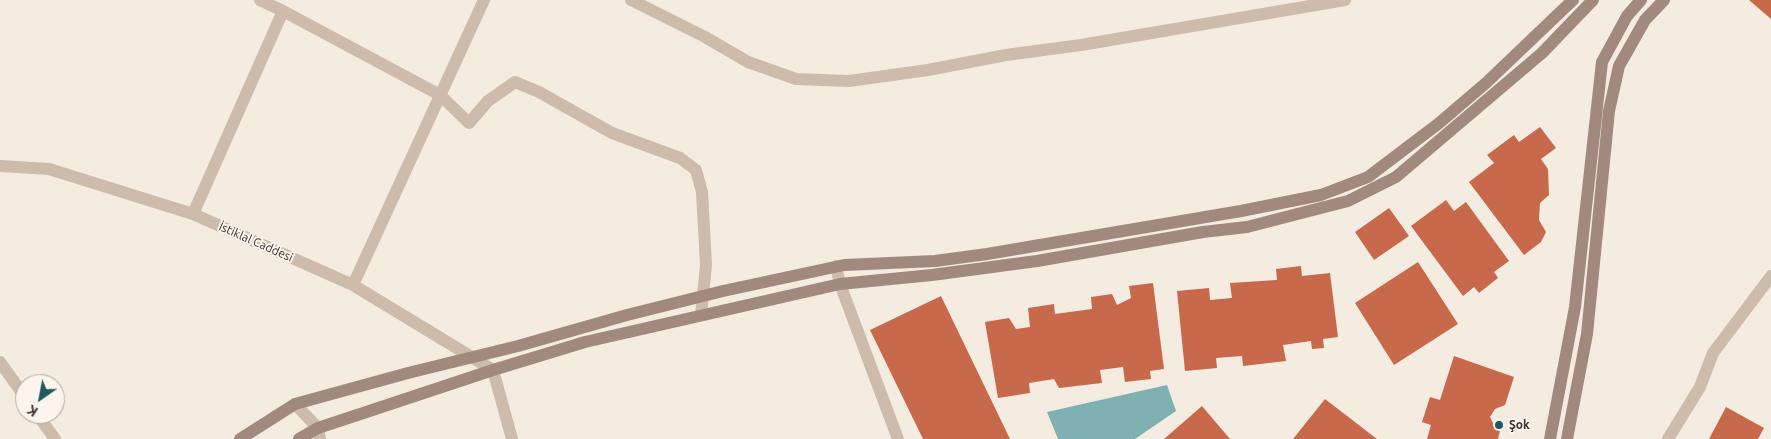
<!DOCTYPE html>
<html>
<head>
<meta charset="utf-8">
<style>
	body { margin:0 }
	#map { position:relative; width:1771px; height:439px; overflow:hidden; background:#f4ebe1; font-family:Ubuntu,sans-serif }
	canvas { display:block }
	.north { position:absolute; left:15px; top:374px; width:50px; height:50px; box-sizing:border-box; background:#fbf5ee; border:1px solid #aea6a0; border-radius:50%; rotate:213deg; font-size:14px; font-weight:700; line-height:20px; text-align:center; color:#3b302b }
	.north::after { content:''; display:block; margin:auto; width:18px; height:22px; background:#1f5a5e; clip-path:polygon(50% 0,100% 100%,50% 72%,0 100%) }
</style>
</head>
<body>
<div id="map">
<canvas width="1771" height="439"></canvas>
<div class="north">K</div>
</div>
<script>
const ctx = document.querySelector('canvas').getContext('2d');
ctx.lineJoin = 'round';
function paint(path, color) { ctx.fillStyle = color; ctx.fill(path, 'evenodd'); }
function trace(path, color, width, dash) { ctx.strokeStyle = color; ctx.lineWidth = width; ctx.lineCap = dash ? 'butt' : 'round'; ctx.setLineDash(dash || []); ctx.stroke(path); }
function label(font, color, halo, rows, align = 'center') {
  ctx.font = font + ' Ubuntu,sans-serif'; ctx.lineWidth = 4; ctx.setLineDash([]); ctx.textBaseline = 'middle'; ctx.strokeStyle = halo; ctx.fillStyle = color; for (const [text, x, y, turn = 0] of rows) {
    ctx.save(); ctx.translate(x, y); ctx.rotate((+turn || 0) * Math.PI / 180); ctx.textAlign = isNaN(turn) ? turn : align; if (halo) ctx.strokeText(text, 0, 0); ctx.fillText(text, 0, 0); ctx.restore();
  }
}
const water = new Path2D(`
	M1167 385 1176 411 1135 439H1058L1047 412Z`);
const building = new Path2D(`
	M1749 0H1771V19Z
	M1540 127 1556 148 1541 159 1548 169 1549 195 1540 203 1539 220 1546 232 1541 242 1524 255 1469 182 1494 163 1487 155 1514 135 1519 142Z
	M1446 200 1454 211 1466 202 1509 261 1494 272 1498 278 1479 293 1474 287 1463 296 1411 226Z
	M1389 208 1409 236 1374 260 1355 232Z
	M1418 262 1458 324 1394 365 1355 303Z
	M1301 266 1302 276 1330 273 1338 337 1323 339 1324 348 1312 349 1311 341 1283 345 1286 361 1243 366 1242 356 1216 358 1217 368 1185 371 1177 291 1209 288 1210 300 1232 298 1230 283 1277 280 1276 269Z
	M1153 283 1164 369 1150 371 1151 379 1125 382 1123 367 1100 370 1102 383 1059 388 1054 379 1029 383 1030 393 998 398 985 322 1009 318 1016 329 1030 327 1028 308 1054 304 1055 314 1092 309 1091 297 1112 294 1117 305 1131 298 1129 286Z
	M941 296 1010 439H923L870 330Z
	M1454 356 1514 377 1505 405 1495 409 1490 417 1495 427 1500 431 1498 439H1427L1431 425 1422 422 1430 397 1440 400Z
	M1325 399 1377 439H1293Z
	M1202 406 1230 439H1164Z
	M1726 407 1764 428 1758 439H1709Z`);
const street = new Path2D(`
	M260 0 283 11 440 95 469 123 488 101 515 82 539 92 612 133 680 158 696 170 702 192 706 265 701 315
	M631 0 705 37 748 62 796 79 849 81 928 70 1006 55 1081 45 1345 0
	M0 166 49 169 193 214 353 285 493 370 512 439
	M193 214 283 11
	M836 266 840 284 898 439
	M353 285 484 0
	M0 362 25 397
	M295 404 318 428 320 439
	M37 414 55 439
	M1668 439 1700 387 1713 353 1771 276`);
const secondary = new Path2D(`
	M240 439 295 404 408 373 518 346 627 315 723 291 844 265 935 261 987 254 1241 211 1321 195 1368 177 1438 124 1486 83 1573 0
	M299 439 318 428 493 370 585 342 840 284 932 275 1037 261 1203 232 1247 227 1348 201 1396 177 1542 53 1593 0
	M1550 439 1575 307 1602 62 1627 16 1641 0
	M1567 439 1587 334 1609 111 1619 66 1645 20 1664 0`);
const markers = [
	[1499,425,5,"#1f5a5e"]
];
const streetNames = [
	["İstiklal Caddesi",256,242,24]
];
const poiNames = [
	["Şok",1509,425]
];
paint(water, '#7fb0b2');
paint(building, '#c8694b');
trace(street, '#cdbbac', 12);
trace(secondary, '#a18a7d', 12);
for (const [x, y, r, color] of markers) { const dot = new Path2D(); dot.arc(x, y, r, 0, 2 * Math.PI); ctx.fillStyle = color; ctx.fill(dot); trace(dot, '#fbf5ee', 2); }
label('12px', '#3b302b', '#fbf5ee', streetNames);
label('bold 12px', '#3b302b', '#fbf5ee', poiNames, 'left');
</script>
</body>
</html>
